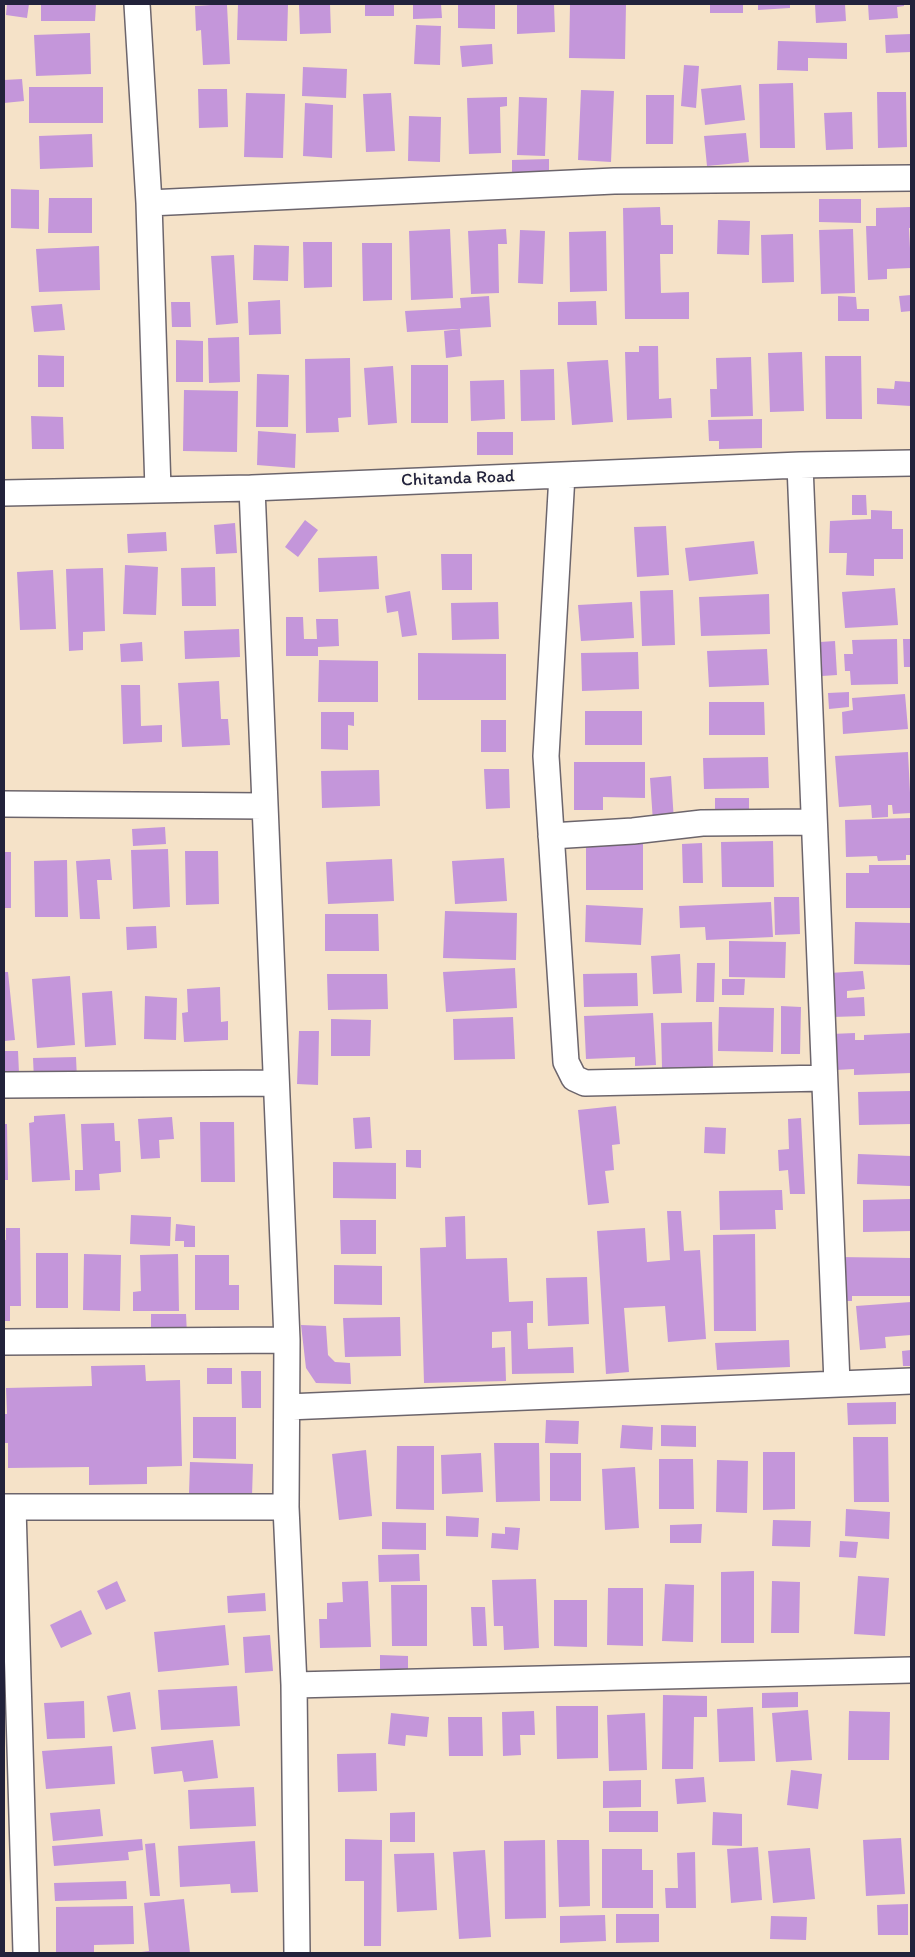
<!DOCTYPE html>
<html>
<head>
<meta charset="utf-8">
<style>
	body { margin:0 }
	#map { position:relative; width:915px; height:1957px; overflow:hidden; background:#f5e2c8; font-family:Itim,sans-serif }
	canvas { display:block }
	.frame { position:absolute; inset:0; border:5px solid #22223b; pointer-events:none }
</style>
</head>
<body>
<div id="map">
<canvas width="915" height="1957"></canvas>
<div class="frame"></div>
</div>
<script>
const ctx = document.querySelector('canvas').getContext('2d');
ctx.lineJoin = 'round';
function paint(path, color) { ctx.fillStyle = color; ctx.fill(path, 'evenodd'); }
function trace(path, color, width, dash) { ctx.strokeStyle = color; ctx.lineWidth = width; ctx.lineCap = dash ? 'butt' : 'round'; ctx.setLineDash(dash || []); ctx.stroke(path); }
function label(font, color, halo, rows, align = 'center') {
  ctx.font = font + ' Itim,sans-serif'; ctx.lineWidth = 5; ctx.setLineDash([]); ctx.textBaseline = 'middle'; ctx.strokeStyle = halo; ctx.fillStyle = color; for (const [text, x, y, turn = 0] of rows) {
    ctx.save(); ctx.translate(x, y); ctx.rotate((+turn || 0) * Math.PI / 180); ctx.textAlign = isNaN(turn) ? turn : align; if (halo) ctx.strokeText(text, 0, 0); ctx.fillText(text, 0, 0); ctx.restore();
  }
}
const building = new Path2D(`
	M7 4H29L27 18 6 15Z
	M41 4H96L95 21H41Z
	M238 4H288L287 41 237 40Z
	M299 4H330L331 33 300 34Z
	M365 4H394V16H365Z
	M413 4H441L442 18 413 19Z
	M458 4H495V29L458 28Z
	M517 4H554L555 32 517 34Z
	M570 4H626L625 59 569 58Z
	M710 4H743V13H710Z
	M758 4H790V8L758 10Z
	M815 4H845L846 21 816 23Z
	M868 4H904V6L897 7 898 18 869 20Z
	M211 5H227L230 64 203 65 201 30 196 31 195 6Z
	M416 25 441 26 440 65 414 64Z
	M90 33 91 74 36 76 34 35Z
	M911 34V52L886 53 885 35Z
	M778 41 847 43V59L808 58V71L777 70Z
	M492 44 493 64 462 67 460 46Z
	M684 65 699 66 696 108 681 106Z
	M303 67 347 69 346 98 302 96Z
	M22 79 24 101 4 103V80Z
	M793 83 795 148H760L759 84Z
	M741 85 745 120 705 125 701 89Z
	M29 87H103V123H29Z
	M198 89H227L228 127 199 128Z
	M581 90 614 91 611 162 578 160Z
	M877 92H906L907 147 878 148Z
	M246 93 285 94 283 158 244 157Z
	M391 93 395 151 366 152 363 94Z
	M646 95H674L673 144H646Z
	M507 97V106L500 107 501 153 469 154 467 98Z
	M519 97 547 98 545 156 517 155Z
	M305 103 333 105 332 158 303 156Z
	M852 112 853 149 826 150 824 113Z
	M409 116 441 117 440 162 408 161Z
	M746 133 749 162 707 166 704 136Z
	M92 134 93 167 40 169 39 136Z
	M549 159V178L512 179V160Z
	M11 189 39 190V229L11 228Z
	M49 198H92V233H48Z
	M819 199H861V223L819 222Z
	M660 207 661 225H673V254H660L661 293 689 292V319H625L623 208Z
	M911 207V228H909L911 268 887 269V279L868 280 866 226H876V208Z
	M718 220 750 221 749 255 717 254Z
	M450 229 453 298 411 300 409 231Z
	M506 229 507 244H498L499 293 471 294 468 231Z
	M853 229 855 293 821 294 819 230Z
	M520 230 545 231 543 284 518 283Z
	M606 231 607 291 570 292 569 232Z
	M793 234 794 282 762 283 761 235Z
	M303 242H332V287L304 288Z
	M362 243H392V300L363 301Z
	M254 245 289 246 288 281 253 280Z
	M99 246 100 290 39 292 36 249Z
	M234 255 238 323 216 325 211 256Z
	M911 295V311L901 312 899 296Z
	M489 296 491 327 407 332 405 311 461 308 460 298Z
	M838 296 856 297 857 309H869V321H838Z
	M280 300 281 334 249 335 248 302Z
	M596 301 597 325H558V302Z
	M171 302H190L191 327H172Z
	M62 304 65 330 34 332 31 306Z
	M460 329 462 356 446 358 444 331Z
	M239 337 240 382 209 383 208 338Z
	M176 340 203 341V382H176Z
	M639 346H658L659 399 671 398 672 418 627 420 625 352H639Z
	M802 352 804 411 770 412 768 353Z
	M38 355 64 356V387H38Z
	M825 356H861L862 419H826Z
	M751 357 753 416 711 417 710 389H717L716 358Z
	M350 358 351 417 338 418 339 432 306 433 305 359Z
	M608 360 613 422 572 425 567 362Z
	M411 365H448V423H411Z
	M393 366 397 423 368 425 364 368Z
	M554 369 555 420 521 421 520 370Z
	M257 374 289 375 288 427H256Z
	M504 380 505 419 471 421 470 381Z
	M895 381 911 382V406L877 404V388L894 389Z
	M184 390 238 391 237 452 183 451Z
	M31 416 63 417 64 449H32Z
	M762 419V448L719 449V441H709L708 420Z
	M258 431 296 434 295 468 257 465Z
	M477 432H513V455H477Z
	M852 495H866L867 515H852Z
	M871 510 892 511V529H903V559H874V576L846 575 847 553H829L830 521 871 519Z
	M305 520 318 530 298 557 285 547Z
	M235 523 237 553 216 554 214 525Z
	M666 526 669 575 637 577 634 527Z
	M166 532 167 551 128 553 127 534Z
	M754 541 758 574 689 581 685 548Z
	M441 554H472V590H442Z
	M377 556 379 589 319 592 318 558Z
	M125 565 158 567 156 615 123 614Z
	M215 567 216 606H182L181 568Z
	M103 568 105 631 83 632V650L69 651 66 569Z
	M53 570 56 629 20 630 17 572Z
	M895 588 898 625 845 628 842 592Z
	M673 590 675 645 642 646 640 591Z
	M410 591 417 635 402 637 398 611 387 613 385 596Z
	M769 594 770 634 701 636 699 597Z
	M498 602 499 639 452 640 451 603Z
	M632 602 634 638 581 641 578 605Z
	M286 617H303L304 639H317L316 619H338L339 646 318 647V656H286Z
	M239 629 240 657 185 659 184 631Z
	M897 639 898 684 851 685 850 671H845L844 654H853L852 640Z
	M903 639H911V667H904Z
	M835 641 837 675 822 676 820 642Z
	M142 642 143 661 121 662 120 644Z
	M767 649 769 685 709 687 707 651Z
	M638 652 639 689 582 691 581 653Z
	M418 653 506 654V700H418Z
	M319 660 378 661V702H318Z
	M219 681 221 719H228L230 745 182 747 178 683Z
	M121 685H140L141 726 162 725V742L123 744Z
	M849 692V707L829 709 828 693Z
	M905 694 908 729 843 734 842 712 853 710 852 698Z
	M709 702H764L765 735H709Z
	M585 711H642V745H585Z
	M321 712H354V726L348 725V750L321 749Z
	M481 720H506V752H481Z
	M908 752 911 813 893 814 892 805H888V817L872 818 871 805 839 807 835 756Z
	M768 757 769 788 704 789 703 758Z
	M574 762H645V798L603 797V810H574Z
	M484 769H509L510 808 486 809Z
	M379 770 380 806 322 808 321 771Z
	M671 776 674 821 653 822 650 778Z
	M715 798H749V817H715Z
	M911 818V855H906V860L878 861 877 856 846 857 845 820Z
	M165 827 166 844 133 846 132 829Z
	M773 841 774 887H722L721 842Z
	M586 843H643V890H586Z
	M702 843 703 883H683L682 844Z
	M168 849 170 907 133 909 131 850Z
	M185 851H218L219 904 186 905Z
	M4 852H11V908H4Z
	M504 858 507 901 455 904 452 861Z
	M110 859 112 880H97L100 919H80L76 861Z
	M392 859 394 901 328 904 326 862Z
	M67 860 68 917H35L34 861Z
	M869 865H911V908H846V873H869Z
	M774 897H799L800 934 775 935Z
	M771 902 773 937 706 940 705 927 680 928 679 906Z
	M586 905 643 908 641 945 585 942Z
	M445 911 517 913 516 960 443 958Z
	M325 914H378L379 951H325Z
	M855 922 911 923V965L854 964Z
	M156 926 157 948 127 950 126 927Z
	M729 941 786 942 785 978 729 977Z
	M680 954 682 993 653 994 651 956Z
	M697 963H715L714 1002H696Z
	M515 968 517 1008 446 1012 443 972Z
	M863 971 865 989 847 991V998L864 997 865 1016 832 1017 829 973Z
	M4 972H8L15 1040 4 1041Z
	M637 973 638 1006 584 1007 583 974Z
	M327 974H387L388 1009 328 1010Z
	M70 976 75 1045 37 1048 32 979Z
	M722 979H745L744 995H722Z
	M220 987 221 1022 228 1021V1040L184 1042 182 1013 188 1012 187 989Z
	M112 991 116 1045 85 1047 82 993Z
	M145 996 177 998 176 1040 144 1039Z
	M781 1006 801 1007 800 1054H781Z
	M719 1007 774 1008 773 1052 718 1051Z
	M653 1013 656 1065 635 1066V1057L586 1059 584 1016Z
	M513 1017 515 1059 454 1060 453 1019Z
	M331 1019 371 1020 370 1056H331Z
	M712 1022 713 1068H662L661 1023Z
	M299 1031H319L318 1085 297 1084Z
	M855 1033V1040H864V1035L911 1033V1073L854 1075V1069L836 1070 831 1034Z
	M4 1051H18L19 1073 4 1074Z
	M76 1057 77 1079 34 1080 33 1058Z
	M911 1091V1124L859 1125 858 1092Z
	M616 1106 620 1144 612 1145 614 1170 605 1171 609 1203 588 1205 578 1110Z
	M65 1114 70 1180 32 1182 29 1123 34 1122V1116Z
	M172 1117 174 1139 159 1140 160 1158 141 1159 138 1119Z
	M370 1117 372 1148 355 1149 353 1118Z
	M801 1118 805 1194H790L788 1170 779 1171 778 1150 789 1149 788 1119Z
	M200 1122H234L235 1182H201Z
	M114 1123 115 1141H120L121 1172 99 1174 100 1190 75 1191V1170H83L81 1124Z
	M4 1124H7L8 1180H4Z
	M705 1127 726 1128 725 1154 704 1153Z
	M406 1150H421V1168L406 1167Z
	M858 1154 911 1156 910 1186 857 1184Z
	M333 1162 396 1163V1199L333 1198Z
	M782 1190 783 1210H775L776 1229 720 1230 719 1191Z
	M911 1199V1231L863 1232V1200Z
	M667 1211H681L684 1251 700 1250 706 1339 668 1342 665 1306 624 1308 629 1372 606 1374 597 1231 645 1228 647 1262 670 1260Z
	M131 1215 171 1217 170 1246 130 1244Z
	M465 1216 466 1259 507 1258 509 1302 533 1301V1323H527L528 1349 573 1347 574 1373 512 1374 511 1331 492 1332V1348L505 1347 506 1381 424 1383 420 1248 446 1247 445 1217Z
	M340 1220H376V1254H341Z
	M176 1224 195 1226V1247H184V1241H175Z
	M6 1228H20L21 1306H10V1321H4V1240H6Z
	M755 1234 756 1331H714L713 1235Z
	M36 1253H68V1308H36Z
	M84 1254 121 1255 120 1311 83 1310Z
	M178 1254 179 1311H133V1292L141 1291 140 1255Z
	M195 1255H229V1285H239V1310H195Z
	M838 1257 911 1258V1296H852V1301H838Z
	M334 1265 382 1266V1305L334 1304Z
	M587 1277 589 1324 548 1326 546 1278Z
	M911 1302V1335L885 1337 886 1348 860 1350 856 1306Z
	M151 1314H186L187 1334H151Z
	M400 1317 401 1356 345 1357 343 1318Z
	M301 1325 326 1326 328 1355 335 1362 350 1363 351 1384 316 1383 306 1368Z
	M789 1340 790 1367 717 1370 715 1343Z
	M911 1350V1366H903L902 1351Z
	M145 1365 146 1381 180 1380 182 1466 147 1467V1484L89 1485V1467L8 1468V1443H4V1414H7L6 1388 92 1386 91 1366Z
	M207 1368H232V1384H207Z
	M241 1371H261V1408H242Z
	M896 1402V1424L848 1425 847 1403Z
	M193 1417H236V1459L193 1458Z
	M546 1420 579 1421 578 1444 545 1443Z
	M622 1425 653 1427 652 1450 620 1448Z
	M661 1425 696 1426V1447L661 1446Z
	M853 1437H888L889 1502H854Z
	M494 1443H539L540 1501 496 1502Z
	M397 1446H434V1510L396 1509Z
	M366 1450 372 1516 339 1520 332 1454Z
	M763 1452H795V1509L763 1510Z
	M481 1453 483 1492 442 1494 441 1455Z
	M550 1453H581V1501H550Z
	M659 1459H693L694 1509H659Z
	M717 1460 748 1461 747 1513 716 1512Z
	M190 1462 253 1464 252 1496 189 1494Z
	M635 1467 639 1528 605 1530 602 1469Z
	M846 1509 890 1512 889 1539 845 1536Z
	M446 1516 479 1518 478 1537 446 1536Z
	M773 1520 811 1521 810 1547 772 1546Z
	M382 1522 426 1523V1550L382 1549Z
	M702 1524 701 1543H670V1525Z
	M505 1527 520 1528 518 1550 491 1548 492 1533 505 1534Z
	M840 1541 858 1542 856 1558 839 1557Z
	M419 1554 420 1581 379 1582 378 1555Z
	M754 1571V1643H721V1572Z
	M858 1576 889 1578 885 1636 854 1634Z
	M536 1579 539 1648 504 1650 503 1626H494L492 1580Z
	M117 1581 126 1601 106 1610 97 1591Z
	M368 1581 371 1647 320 1648 319 1619H327V1603L343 1602 342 1582Z
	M772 1581 800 1582 799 1633H771Z
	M665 1584 694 1585 693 1642 662 1641Z
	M391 1585H427V1646H392Z
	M608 1588H643V1646L607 1645Z
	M265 1593 266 1611 228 1613 227 1596Z
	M554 1600H587V1647L554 1646Z
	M471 1607H485L487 1646H473Z
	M81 1610 92 1634 61 1648 50 1625Z
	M225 1625 229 1665 158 1672 154 1632Z
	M270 1635 273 1671 245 1673 243 1637Z
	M380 1655 408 1656V1674L380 1673Z
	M237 1686 240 1726 161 1730 158 1690Z
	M130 1692 136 1729 113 1732 107 1696Z
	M798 1692V1707L762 1708V1693Z
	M663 1695 707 1696V1717H694L693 1769H662Z
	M84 1701 85 1738 47 1739 44 1703Z
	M556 1706H598V1758L557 1759Z
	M753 1707 755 1761 719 1762 717 1709Z
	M808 1710 812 1760 776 1762 772 1713Z
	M534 1711 535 1735H520L521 1755 503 1756 502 1712Z
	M849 1711 890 1712 889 1760H848Z
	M391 1713 429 1717 427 1737 406 1735 405 1746 388 1744Z
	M645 1713 647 1770 609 1771 607 1715Z
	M448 1717H482L483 1756H449Z
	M213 1740 218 1778 184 1782 182 1771 154 1774 151 1747Z
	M112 1746 115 1784 46 1789 42 1751Z
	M376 1753 377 1791 338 1792 337 1754Z
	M791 1770 822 1774 818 1809 787 1805Z
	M704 1777 706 1802 677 1804 675 1779Z
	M641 1780V1807L603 1808V1781Z
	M254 1787 256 1826 190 1829 188 1790Z
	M100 1809 103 1836 53 1841 50 1813Z
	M609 1811H658V1832H609Z
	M415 1812V1842H390V1813Z
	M713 1812 742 1814V1846L712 1845Z
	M901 1838 905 1894 866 1896 863 1840Z
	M142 1839 143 1850 128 1852 129 1860 54 1866 52 1846Z
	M345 1839 382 1840 381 1946H364V1881H345Z
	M545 1840 546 1918 505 1919 504 1841Z
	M557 1840H589L590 1906 559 1907Z
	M255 1841 258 1892 231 1893 230 1884 180 1887 178 1846Z
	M155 1843 160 1896H150L145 1844Z
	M758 1847 762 1900 731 1903 727 1849Z
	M810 1848 815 1899 773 1903 768 1851Z
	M602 1849H642V1870H653V1908H602Z
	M485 1850 491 1937 459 1939 453 1852Z
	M695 1852 696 1908H666L665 1888H678L677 1853Z
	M434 1853 437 1910 397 1912 394 1854Z
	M126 1881 127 1899 55 1901 54 1883Z
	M184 1899 190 1953H134L149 1951 144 1903Z
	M908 1904V1935H878L877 1905Z
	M133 1906 134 1944 94 1945V1953H56V1907Z
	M616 1914H659V1942L616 1943Z
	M605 1915 606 1941 560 1943V1916Z
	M771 1916 807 1917 806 1940 770 1939Z`);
const minor = new Path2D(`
	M137 4 149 203 158 490
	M149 203 614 181 911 178
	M800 465 837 1383
	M562 475 546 756 566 1062 574 1078 585 1083 824 1078
	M252 488 287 1340 286 1507 294 1685 297 1953
	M4 493 252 488 800 465 911 463
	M4 804 264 806
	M551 836 633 831 702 823 814 822
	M4 1085 275 1083
	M4 1342 287 1340
	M287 1407 911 1381
	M4 1507H286
	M13 1507 26 1953
	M294 1685 911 1670`);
const streetNames = [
	["Chitanda Road",458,479,-2]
];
paint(building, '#c496da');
trace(minor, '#6c656c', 28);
trace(minor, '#fff', 25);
label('18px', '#22223b', '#fdfcf7', streetNames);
</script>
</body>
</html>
